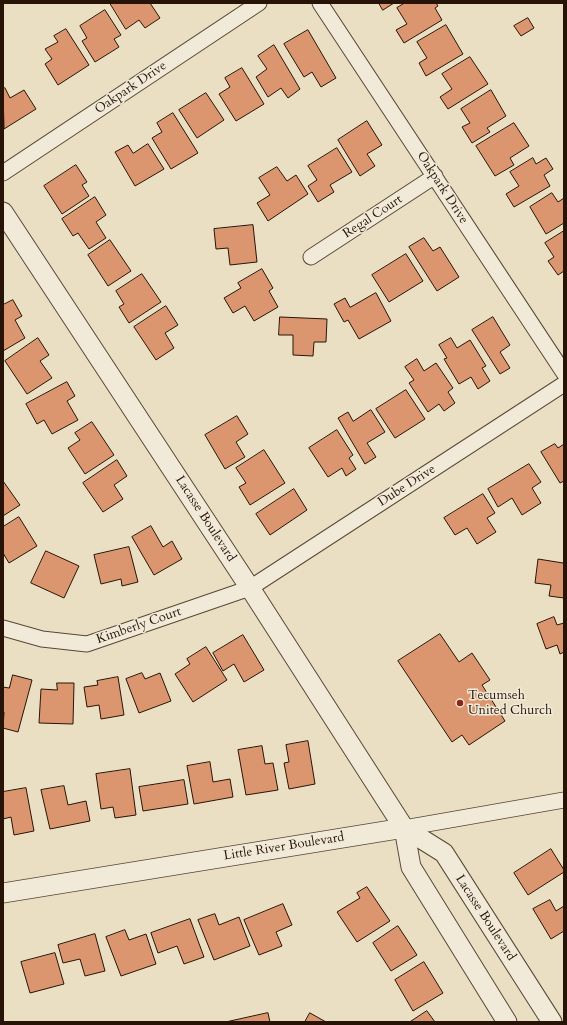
<!DOCTYPE html>
<html>
<head>
<meta charset="utf-8">
<style>
	body { margin:0 }
	#map { position:relative; width:567px; height:1025px; overflow:hidden; background:#eadfc3; font-family:Cardo,serif }
	canvas { display:block }
	.frame { position:absolute; inset:0; border:4px solid #271406; pointer-events:none }
</style>
</head>
<body>
<div id="map">
<canvas width="567" height="1025"></canvas>
<div class="frame"></div>
</div>
<script>
const ctx = document.querySelector('canvas').getContext('2d');
ctx.lineJoin = 'round';
function paint(path, color) { ctx.fillStyle = color; ctx.fill(path, 'evenodd'); }
function trace(path, color, width, dash) { ctx.strokeStyle = color; ctx.lineWidth = width; ctx.lineCap = dash ? 'butt' : 'round'; ctx.setLineDash(dash || []); ctx.stroke(path); }
function label(font, color, halo, rows, align = 'center') {
  ctx.font = font + ' Cardo,serif'; ctx.lineWidth = 3; ctx.setLineDash([]); ctx.textBaseline = 'middle'; ctx.strokeStyle = halo; ctx.fillStyle = color; for (const [text, x, y, turn = 0] of rows) {
    ctx.save(); ctx.translate(x, y); ctx.rotate((+turn || 0) * Math.PI / 180); ctx.textAlign = isNaN(turn) ? turn : align; if (halo) ctx.strokeText(text, 0, 0); ctx.fillText(text, 0, 0); ctx.restore();
  }
}
const building = new Path2D(`
	M110 3H150L160 18 145 28 139 20 126 29Z
	M379 3H394L383 10Z
	M405 3H436L438 6 435 8 442 20 404 43 396 30 407 24 397 8Z
	M105 10 121 35 114 39 119 47 95 62 82 41 87 38 80 26Z
	M528 18 534 28 521 36 514 26Z
	M446 25 463 54 426 76 419 63 427 58 417 42Z
	M66 29 89 65 58 85 45 64 52 59 45 49 58 42 54 36Z
	M308 30 336 78 321 87 312 72 304 77 284 44Z
	M274 45 300 89 288 98 281 88 268 97 256 77 267 69 258 56Z
	M470 57 488 84 448 109 440 97 452 89 442 74Z
	M242 68 264 104 236 121 219 94 230 87 225 78Z
	M5 88 10 98 24 90 36 109 4 129 3 89Z
	M491 90 506 116 487 128 490 132 472 143 462 127 470 123 461 109Z
	M206 93 224 120 197 138 179 110Z
	M173 113 198 153 171 169 152 138 162 132 157 123Z
	M367 121 382 145 367 154 375 166 360 176 338 140Z
	M514 123 529 146 510 158 514 165 495 176 476 146Z
	M148 144 164 169 135 186 115 152 128 145 133 153Z
	M337 148 352 172 330 185 334 192 318 202 308 186 317 180 308 166Z
	M533 158 536 164 546 158 553 169 544 175 550 186 514 207 506 194 519 186 510 172Z
	M76 165 87 182 82 185 89 196 62 214 44 186Z
	M277 167 287 181 296 175 308 194 268 221 257 203 270 195 259 178Z
	M552 193 558 202 564 198V223L546 234 530 207Z
	M95 197 106 215 96 222 106 238 89 249 78 233 73 236 62 219Z
	M253 225 257 262 230 265 228 248 216 249 214 229Z
	M564 231V271L558 275 548 261 554 257 545 243Z
	M424 238 433 251 440 247 459 277 437 291 409 247Z
	M110 240 131 271 108 286 88 255Z
	M406 254 423 281 389 302 372 275Z
	M262 269 273 288 269 291 278 307 254 321 245 306 233 313 224 298 241 288 238 283Z
	M142 274 161 302 129 323 119 307 124 304 116 291Z
	M376 293 391 321 359 339 348 320 344 322 334 304 345 298 350 307Z
	M13 300 22 316 15 320 25 338 3 351V305Z
	M166 306 178 325 165 333 174 348 156 360 134 327Z
	M280 317 327 319 326 342H314L313 356 293 355V335H279Z
	M493 317 510 345 500 352 510 368 500 374 472 330Z
	M38 338 49 355 40 361 52 378 27 394 5 361Z
	M451 338 457 348 470 340 486 366 482 368 490 381 478 389 471 377 459 384 444 359 447 358 439 345Z
	M417 359 424 371 436 363 453 388 448 392 455 403 444 411 439 404 428 412 409 383 414 380 405 367Z
	M67 382 75 396 67 401 78 420 52 434 44 420 37 424 26 404Z
	M406 390 425 419 395 438 376 409Z
	M371 410 385 432 367 443 376 457 365 464 338 418 348 412 353 421Z
	M237 416 248 434 236 442 245 457 225 469 205 435Z
	M92 422 114 455 85 474 68 448 80 440 75 433Z
	M337 430 353 455 349 458 356 469 346 476 342 468 328 477 309 448Z
	M555 444 558 448 564 444V481L560 483 541 452Z
	M264 450 285 483 250 505 239 487 246 483 236 468Z
	M117 460 127 476 114 485 123 499 103 512 83 483Z
	M529 464 541 482 532 488 541 503 522 515 512 498 498 507 488 489Z
	M3 481 20 505 3 516Z
	M294 489 307 510 270 535 256 514Z
	M483 494 495 513 487 518 496 532 477 544 467 528 455 535 444 518Z
	M19 517 37 546 9 563 3 553V527Z
	M151 526 163 547 172 541 182 559 154 575 132 537Z
	M129 547 138 582 122 586 121 579 101 584 94 555Z
	M46 551 79 566 64 598 31 583Z
	M564 555V598L549 596 551 585 535 583 538 559 563 563Z
	M554 617 557 625 564 623V652L560 654 557 645 546 649 537 624Z
	M440 634 459 662 472 653 490 680 482 685 505 721 469 745 462 735 452 742 398 661Z
	M243 635 264 670 244 682 234 664 223 671 213 653Z
	M206 647 227 680 193 702 175 674 190 664 187 659Z
	M142 673 145 679 160 673 171 701 139 713 126 679Z
	M13 675 32 680 18 732 3 728 4 712H3V687L9 688Z
	M118 677 124 715 101 719 99 705 87 707 84 687 98 685 97 681Z
	M57 683H74L73 724 39 723 41 689 57 690Z
	M308 741 315 784 289 789 284 763 289 762 286 745Z
	M262 746 265 764 273 763 278 790 246 795 238 750Z
	M210 762 213 782 230 779 233 797 194 804 187 766Z
	M130 769 136 815 115 818 113 807 101 809 96 774Z
	M184 780 188 804 143 811 139 787Z
	M64 786 68 805 86 801 90 821 50 829 41 790Z
	M26 788 34 831 14 835 11 817 3 819V792Z
	M551 849 564 870V872L528 895 514 873Z
	M367 887 390 921 357 942 337 912 360 898 357 893Z
	M550 900 556 911 564 906V931L551 939 533 909Z
	M283 904 292 925 276 932 282 946 259 955 244 920Z
	M215 914 219 925 239 917 250 946 214 960 198 920Z
	M190 919 204 957 184 964 177 946 158 953 151 933Z
	M398 926 417 955 391 971 373 943Z
	M125 930 129 940 146 934 156 964 121 976 106 937Z
	M95 934 105 971 85 976 80 959 63 963 58 945Z
	M55 953 64 984 30 993 21 962Z
	M424 962 443 993 413 1011 395 980Z
	M427 1011 435 1022H410Z
	M268 1013 270 1022H226Z
	M310 1013 326 1022H305Z`);
const minor = new Path2D(`
	M320 3 564 373
	M3 173 259 3
	M311 257 435 176
	M3 628 42 639 87 644 250 588 564 384
	M404 828 564 800`);
const tertiary = new Path2D(`
	M3 212 250 588 404 828 411 867 507 1022
	M404 828 444 853 552 1022
	M3 893 404 828`);
const markers = [
	[460,703,4,"#8f2418"]
];
const streetNames = [
	["Oakpark Drive",131,88,-34],
	["Oakpark Drive",442,188,57],
	["Regal Court",373,217,-33],
	["Dube Drive",407,486,-33],
	["Lacasse Boulevard",205,519,57],
	["Kimberly Court",139,626,-19],
	["Little River Boulevard",284,847,-9],
	["Lacasse Boulevard",485,918,57]
];
const poiNames = [
	["Tecumseh",468,696],
	["United Church",468,711]
];
paint(building, '#dc966f');
trace(building, '#271406', 1);
trace(minor, '#584735', 17);
trace(tertiary, '#584735', 21);
trace(minor, '#f1ead8', 15);
trace(tertiary, '#f1ead8', 19);
for (const [x, y, r, color] of markers) { const dot = new Path2D(); dot.arc(x, y, r, 0, 2 * Math.PI); ctx.fillStyle = color; ctx.fill(dot); trace(dot, '#f1ead8', 1.5); }
label('13px', '#271406', '#f1ead8', streetNames);
label('13px', '#271406', '#f1ead8', poiNames, 'left');
</script>
</body>
</html>
